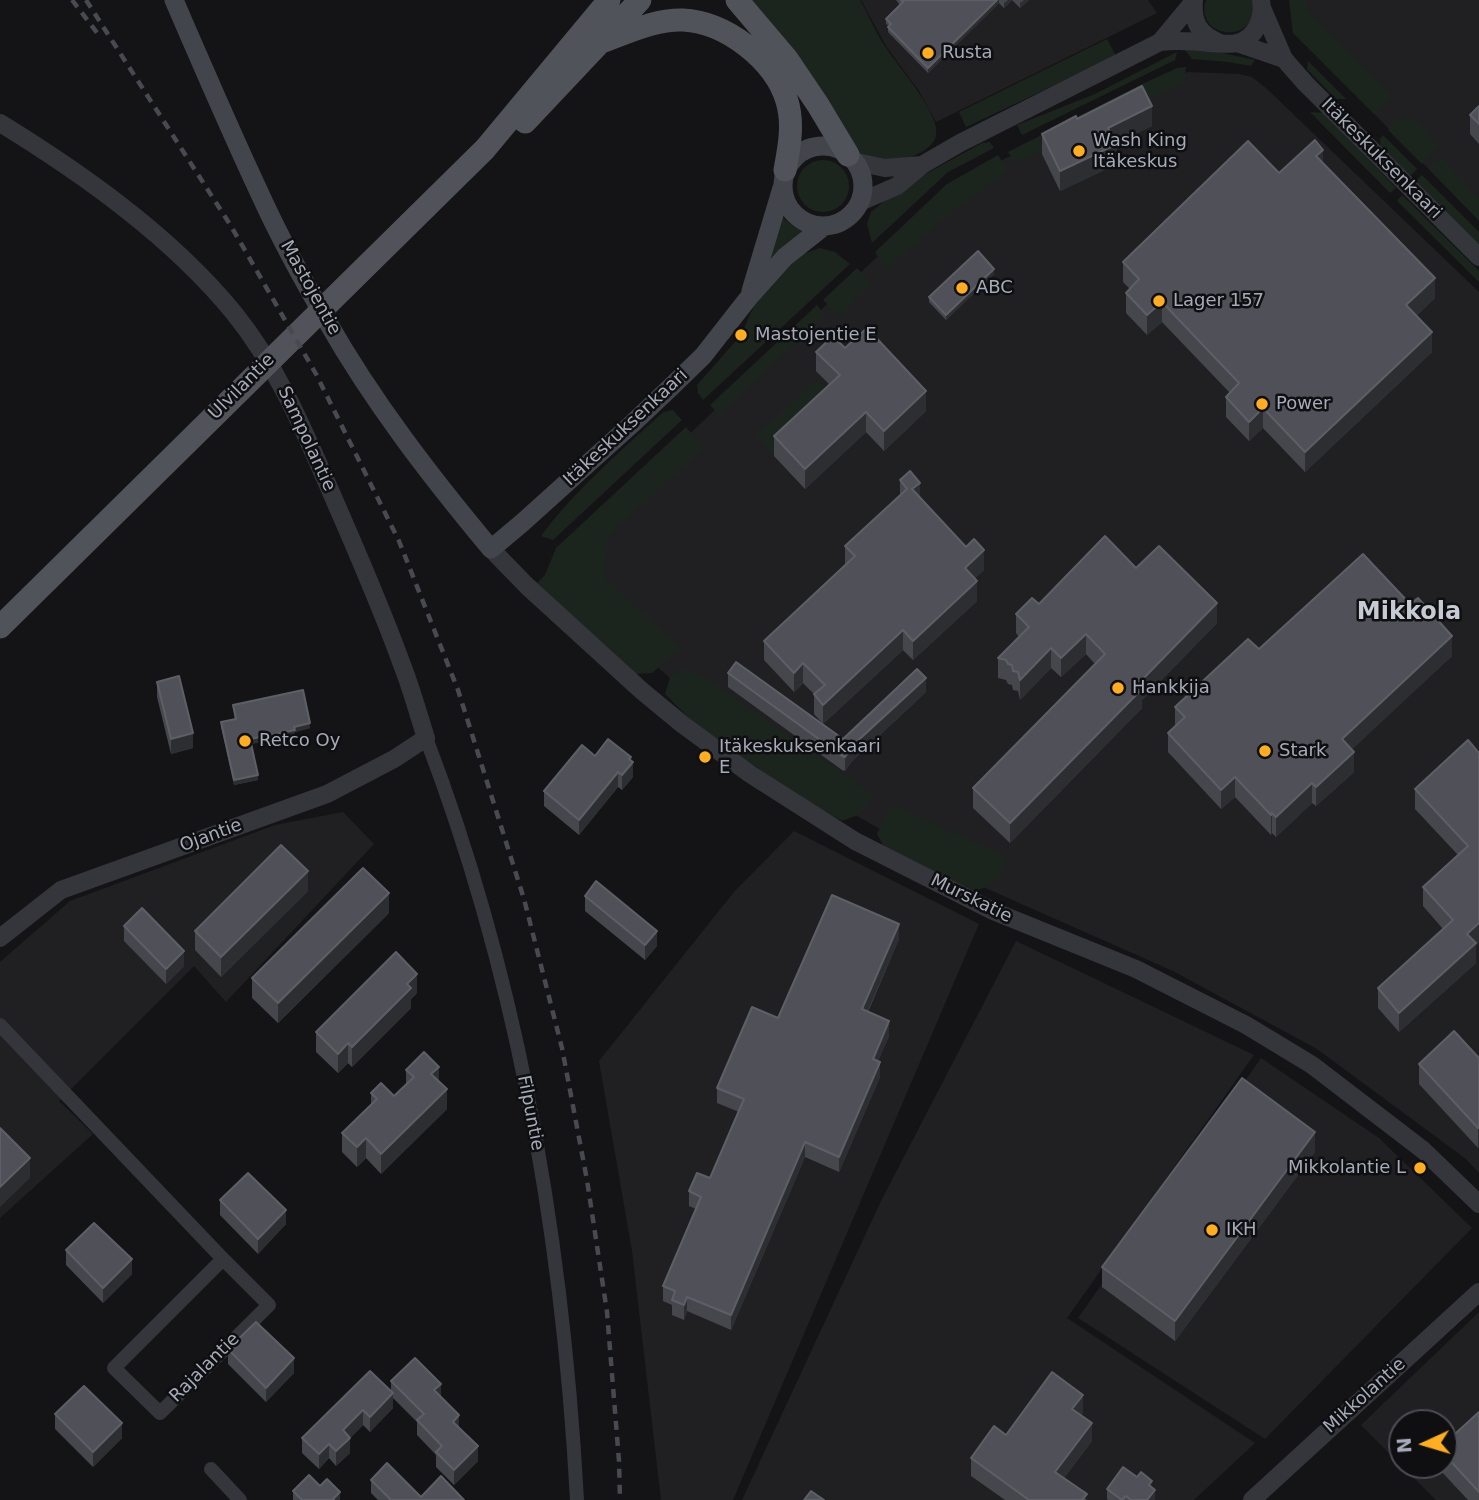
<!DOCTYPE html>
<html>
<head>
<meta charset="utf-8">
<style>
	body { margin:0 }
	#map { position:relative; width:1479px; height:1500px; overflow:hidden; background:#141416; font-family:"DejaVu Sans",sans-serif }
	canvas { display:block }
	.north { position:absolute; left:1388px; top:1409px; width:70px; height:70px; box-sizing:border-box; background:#0f0f11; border:2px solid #4b4d54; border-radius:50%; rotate:266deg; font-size:19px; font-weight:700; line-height:28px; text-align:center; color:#a5abb8 }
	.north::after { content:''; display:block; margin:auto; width:24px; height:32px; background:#ffad23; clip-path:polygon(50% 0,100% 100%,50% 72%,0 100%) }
</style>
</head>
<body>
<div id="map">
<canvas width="1479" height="1500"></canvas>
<div class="north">N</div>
</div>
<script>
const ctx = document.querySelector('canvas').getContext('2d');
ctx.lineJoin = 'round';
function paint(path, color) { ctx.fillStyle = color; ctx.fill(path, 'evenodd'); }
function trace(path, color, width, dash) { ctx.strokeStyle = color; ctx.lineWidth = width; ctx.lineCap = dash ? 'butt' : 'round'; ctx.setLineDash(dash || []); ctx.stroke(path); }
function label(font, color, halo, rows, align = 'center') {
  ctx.font = font + ' "DejaVu Sans",sans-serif'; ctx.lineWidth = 5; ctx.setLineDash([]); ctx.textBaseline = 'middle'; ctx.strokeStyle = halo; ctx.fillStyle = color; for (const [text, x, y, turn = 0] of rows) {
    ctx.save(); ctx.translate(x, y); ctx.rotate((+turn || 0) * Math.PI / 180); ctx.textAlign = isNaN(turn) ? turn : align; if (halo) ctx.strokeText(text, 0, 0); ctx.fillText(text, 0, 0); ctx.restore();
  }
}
const built = new Path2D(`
	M861 0H1148L1157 13 936 122 919 91 886 46Z
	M1290 0H1479V220L1293 32Z
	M1188 72 1239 74 1252 77 1266 88 1479 292V1173L1466 1159 1317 1049 1173 971 974 883 756 758 578 593 579 538 912 224 965 178 1174 77Z
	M343 812 374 844 226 1002 194 966 59 1101 93 1134 0 1218V962L70 901 275 825Z
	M794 831 979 924 733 1500H661L632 1251 599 1061 734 892Z
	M1016 941 1254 1055 1067 1318 1255 1443 1194 1500H742L881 1201Z
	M1261 1058 1379 1138 1472 1228 1265 1439 1078 1318Z
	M1479 1312V1500H1436L1361 1425ZM1402 1423H1444V1465H1402Z`);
const green = new Path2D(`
	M746 0H860C869 16 876 33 886 48 898 66 942 116 936 136 933 148 917 155 907 158 882 164 872 163 852 147Z
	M1206 0H1252C1263 45 1193 41 1206 0Z
	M1289 0H1306L1307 9 1392 97 1374 114 1293 33Z
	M1107 39 1116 56 966 127 959 112Z
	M1204 49 1255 60 1251 66 1229 62 1192 59 1185 50Z
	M1177 52 1175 60 1022 135 1017 125 1095 94Z
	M1308 61 1346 99H1336L1307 69Z
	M1186 67 1184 83 1015 164 1008 152 1140 85 1177 68Z
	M1310 112 1323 113 1396 188 1390 193Z
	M1409 118 1418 122 1439 146 1422 164 1388 130 1397 120Z
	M1383 135 1417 169 1410 176 1381 149 1380 139Z
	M990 142 994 148 948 172 872 243 867 224 871 212 887 199 924 175 982 143Z
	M998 155 1008 170 942 220 886 270 875 252 947 184Z
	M1441 157 1479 198V221L1429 169Z
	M797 186a26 26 0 1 1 52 0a26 26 0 1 1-52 0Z
	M1422 175 1479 232V247L1414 183Z
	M1402 195 1479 271V282L1397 201Z
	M782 217 793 226 805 233 763 269Z
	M820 248 835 252 850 264 703 400 698 393 697 385 742 334 750 314 766 285 803 254Z
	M857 268 871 283 840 316 823 300Z
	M817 305 825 315 719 415 710 405Z
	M817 379 834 397 772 454 756 436Z
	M673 410 682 420 553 540 541 536C575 490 621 451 663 412Z
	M686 427 704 448 608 535 604 578 681 648 652 673 635 674 589 633 537 583 545 575 556 548Z
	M682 669 706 678 873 795 860 814 842 821 809 803 740 756 690 719 665 694 670 678Z
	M898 806 1007 858 996 883 973 892 884 847 877 834 889 810Z`);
const minor = new Path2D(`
	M426 738C519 981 563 1241 577 1500
	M0 1025 223 1259 269 1305 160 1413 114 1368 223 1259
	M211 1469 240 1500`);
const tertiary = new Path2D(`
	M1194 0C1192 23 1199 34 1220 43
	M1263 10 1284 59 1305 83 1479 257
	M1160 42 1194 1
	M1237 43 1284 59
	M0 123C83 174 172 237 234 313 277 366 303 428 330 490 355 547 380 604 401 662 411 687 418 713 426 738L394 759 327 794 61 890 0 938
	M856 162 885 168 922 165
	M860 202 897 186 922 165 960 143 1160 42C1177 40 1193 41 1210 43 1218 43 1229 45 1237 43 1256 38 1264 18 1261 0
	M491 549 527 586 642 691 682 724 750 774 855 841 993 911 1136 969 1246 1025 1312 1065 1423 1150 1479 1204
	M1252 1500 1479 1292`);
const secondary = new Path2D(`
	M174 0C202 65 230 130 260 194 280 238 303 280 327 321 373 402 431 477 491 549L522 523 633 423 672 386 703 356 750 296 785 257 823 227
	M783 186a40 40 0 1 1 80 0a40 40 0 1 1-80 0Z
	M751 291 782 188`);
const primary = new Path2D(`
	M737 0 787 59 818 105 848 155
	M601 42C627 33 655 19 683 20 726 22 775 60 787 101 794 124 789 148 785 170
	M525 122 640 0
	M0 627 485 149 609 0`);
const rail = new Path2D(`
	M72 0 98 34
	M86 0 231 226 316 374 399 541 458 690 524 899 562 1048 587 1180 607 1312 619 1461 620 1500`);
const wall = new Path2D(`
	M896 0H1012L1004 8 999 3 928 73 888 32V27L889 26 886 24V19L900 5Z
	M1012 0H1029L1020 8Z
	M1479 106V144L1470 134V115Z
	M1077 119 1152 126 1116 143 1117 164 1060 191 1042 154V134Z
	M1323 163 1435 298 1416 316 1432 352 1305 472 1263 428 1249 441 1226 417V397L1230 393 1162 322 1147 335 1126 313V293L1130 289 1123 282V262L1279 173Z
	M994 274 946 320 929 302V297Z
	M845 348 926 411 884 451 866 432 805 489 774 456V436L829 384 816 371V352Z
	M900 480 920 498 984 570 975 578 977 601 913 660 903 650 823 724 814 714V694L803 683 794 692 764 660V641L845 566V546L900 496Z
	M1136 568 1217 623 1142 700V708L1010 843 973 808V788L1095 664 1086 654 1061 677 1051 668 1020 700 1018 691 1013 690 1012 685 1008 684 1006 680 998 678V658L1019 637 1016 633V614L1039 604Z
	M1259 649 1452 656 1351 749 1354 772 1316 806 1312 803 1276 837 1272 833 1271 835 1235 797 1221 809 1168 752V733L1175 726V707Z
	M728 673 843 739 926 692 852 761 845 771 842 770 728 687Z
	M157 682 193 748 171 754 157 697Z
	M233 705 310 728 295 732V735L251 744 258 780 234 785 221 727V722L235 719Z
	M1468 740 1476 963 1399 1032 1378 1008V988L1443 929 1423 906V887L1458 855 1415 809V789Z
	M595 756 631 761 633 777 622 790 618 787 579 835 544 806V791Z
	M308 891 221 977 195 950V931Z
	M585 896 657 946 645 960 585 911Z
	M389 913 278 1023 252 998V978Z
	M124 926 184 966 166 984 124 941Z
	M899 939 868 1012 889 1036 878 1061 880 1077 839 1172 805 1157 731 1330 687 1311 684 1320 672 1315V1305L663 1301V1286L696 1209 689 1206V1191L710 1178 739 1112 717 1103V1088Z
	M417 993 411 999V1008L352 1067 348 1063 338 1073 316 1052V1032Z
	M1479 1058 1478 1148 1419 1084V1064Z
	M406 1070 439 1082 447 1109 381 1174 366 1158 357 1167 342 1152V1133L371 1104V1093L394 1096 406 1084Z
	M1315 1152 1175 1341 1102 1287V1267Z
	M220 1200 286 1224 258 1254 220 1215Z
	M66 1250 132 1274 103 1303 66 1265Z
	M228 1349 294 1373 266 1402 228 1364Z
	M391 1381 441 1397 478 1461 454 1485 436 1467V1455L417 1435V1422L393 1398V1408L370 1432 363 1425 350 1438V1453L336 1466 329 1458 319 1469 302 1453V1438L391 1391Z
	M1479 1412V1500H1468L1439 1469V1465H1444V1444Z
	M1083 1413 1081 1415 1092 1441 1064 1478 1087 1500H1005L971 1476V1458L1006 1435Z
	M55 1414 122 1438 93 1467 55 1429Z
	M1137 1477 1152 1488 1155 1500H1108L1107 1499V1489Z
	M371 1480 421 1497 464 1500H378L371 1493Z
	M320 1486 340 1500H293V1491Z`);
const shadedWall = new Path2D(`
	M997 0H999V3L928 73V68Z
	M1008 0H1012L1004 8V3Z
	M1024 0H1029L1020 8V3Z
	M1152 106V126L1108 147V128Z
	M1117 144V164L1060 191V171Z
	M1323 150V169L1316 156Z
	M994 269V274L946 320V315Z
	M1435 278V298L1406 325V305Z
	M1162 302V322L1147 335V315Z
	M1432 332V352L1305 472V452Z
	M926 391V411L884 451V431Z
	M1263 408V428L1249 441V422Z
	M866 412V432L805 489V469Z
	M920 483V502L912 489Z
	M984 550V570L965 587V568Z
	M977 581V601L913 660V641Z
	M1217 603V623L1142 700V708L1010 843V823L1138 684Z
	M903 630V650L823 724V705Z
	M1086 634V654L1061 677V658Z
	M1452 636V656L1342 759V739Z
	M1051 648V668L1020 700V680Z
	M803 663V683L794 692V673Z
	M926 678V692L852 761 845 771V757L852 746Z
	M310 723V728L295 732V735L250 744V739Z
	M193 733V748L171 754V739Z
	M1354 752V772L1316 806V787Z
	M631 757V764L633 762V777L622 790V775L629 759Z
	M618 772V787L579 835V820Z
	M258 775V780L234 785V780Z
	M1235 777V797L1221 809V790Z
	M1312 783V803L1276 837V817Z
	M1272 813V833L1271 835V815Z
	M308 871V891L221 977V957Z
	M389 893V913L278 1023V1003Z
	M1479 923V943L1476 946V963L1399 1032V1013L1467 934Z
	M899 924V939L862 1024V1009Z
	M657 931V946L645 960V945Z
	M184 951V966L166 984V969Z
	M417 974V993L411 999V1008L352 1067V1047Z
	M889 1021V1036L873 1074V1059Z
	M348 1043V1063L338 1073V1054Z
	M880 1062V1077L839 1172V1157Z
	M439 1067V1086L431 1074Z
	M447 1089V1109L381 1174V1154Z
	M1478 1128H1479V1147L1478 1148Z
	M1315 1132V1152L1175 1341V1321Z
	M366 1138V1158L357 1167V1147Z
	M805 1142V1157L731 1330V1315Z
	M30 1158V1178L0 1207V1187Z
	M286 1210V1224L258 1254V1239Z
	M132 1259V1274L103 1303V1288Z
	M687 1297V1311L684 1320V1305Z
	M294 1358V1373L266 1402V1388Z
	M441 1384V1399L434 1390Z
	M393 1393V1408L370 1432V1417Z
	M1083 1395V1413L1072 1427V1409Z
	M363 1410V1425L350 1438V1453L336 1466V1451L343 1430Z
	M459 1415V1430L453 1422Z
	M122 1423V1438L93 1467V1452Z
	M1092 1423V1441L1055 1490V1472Z
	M329 1444V1458L319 1469V1454Z
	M478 1446V1461L454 1485V1470Z
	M1155 1490V1500H1147Z
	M340 1492V1500H333V1499Z`);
const building = new Path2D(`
	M901 0H997L928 68 888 27 891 24 886 19 903 2Z
	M1142 86 1152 106 1108 128 1117 144 1060 171 1042 134 1076 116 1077 119Z
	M1479 106V124L1470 115Z
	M1315 140 1323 150 1316 156 1435 278 1406 305 1432 332 1305 452 1263 408 1249 422 1226 397 1239 383 1162 302 1147 315 1126 293 1139 279 1123 262 1248 141 1279 173Z
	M978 251 994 269 946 315 929 297Z
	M867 328 926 391 884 431 866 412 805 469 774 436 840 375 816 352 833 336 845 348Z
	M910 471 920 483 912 489 966 547 974 539 984 550 965 568 977 581 913 641 903 630 823 705 814 694 825 685 803 663 794 673 764 641 855 556 845 546 907 489 900 480Z
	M1105 536 1136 568 1159 546 1217 603 1138 684 1142 689 1010 823 973 788 1105 654 1086 634 1061 658 1051 648 1020 680 1018 672 1013 671 1012 665 1008 664 1006 660 998 658 1029 627 1016 614 1032 598 1039 604Z
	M1363 554 1410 604 1418 598 1452 636 1342 739 1354 752 1316 787 1312 783 1276 817 1272 813 1271 815 1235 777 1221 790 1168 733 1185 717 1175 707 1248 639 1259 649Z
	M736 662 843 739 917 669 926 678 852 746 845 757 842 756 728 673Z
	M179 676 193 733 171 739 157 682Z
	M303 690 310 723 294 727 295 730 250 739 258 775 234 780 221 722 236 719 233 705Z
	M608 739 631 757 629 759 633 762 622 775 618 772 579 820 544 791 582 745 595 756Z
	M1468 740 1479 753V923L1467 934 1476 943 1399 1013 1378 988 1453 920 1423 887 1468 846 1415 789Z
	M281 845 308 871 221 957 195 931Z
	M363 868 389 893 278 1003 252 978Z
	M596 881 657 931 645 945 585 896Z
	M832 895 899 924 862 1009 889 1021 873 1059 880 1062 839 1157 805 1142 731 1315 687 1297 684 1305 672 1300 675 1291 663 1286 701 1197 689 1191 697 1173 710 1178 744 1099 717 1088 752 1007 778 1018Z
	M142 908 184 951 166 969 124 926Z
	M396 952 417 974 407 984 411 988 352 1047 348 1043 338 1054 316 1032Z
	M1454 1031 1479 1058V1128H1478L1419 1064Z
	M424 1052 439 1067 431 1074 447 1089 381 1154 366 1138 357 1147 342 1133 377 1099 371 1093 381 1083 394 1096 414 1077 406 1070Z
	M1242 1078 1315 1132 1175 1321 1102 1267Z
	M0 1128 30 1158 0 1187Z
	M248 1173 286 1210 258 1239 220 1200Z
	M94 1223 132 1259 103 1288 66 1250Z
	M256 1322 294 1358 266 1388 228 1349Z
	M415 1358 441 1384 434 1390 459 1415 453 1422 478 1446 454 1470 436 1452 442 1446 417 1420 424 1414 391 1381Z
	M370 1371 393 1393 370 1417 363 1410 343 1430 350 1438 336 1451 329 1444 319 1454 302 1438Z
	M1052 1372 1083 1395 1072 1409 1092 1423 1055 1472 1087 1494 1082 1500H1029L971 1458 994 1426 1006 1435Z
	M84 1386 122 1423 93 1452 55 1414Z
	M1479 1412V1492L1444 1454V1444Z
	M387 1463 421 1497 441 1476 464 1500H391L371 1480Z
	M1123 1467 1137 1477 1141 1472 1152 1481 1149 1485 1155 1490 1147 1500H1131L1126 1496 1122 1500 1107 1489Z
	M309 1475 320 1486 327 1479 340 1492 333 1499 334 1500H302L293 1491Z
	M811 1491 824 1500H804Z`);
const markers = [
	[928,53,7,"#ffad23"],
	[1079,151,7,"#ffad23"],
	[962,288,7,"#ffad23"],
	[1159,301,7,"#ffad23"],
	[741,335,7,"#ffad23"],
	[1262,404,7,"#ffad23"],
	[1118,688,7,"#ffad23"],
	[245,741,7,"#ffad23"],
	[1265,751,7,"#ffad23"],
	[705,757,7,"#ffad23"],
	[1420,1168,7,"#ffad23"],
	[1212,1230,7,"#ffad23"]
];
const poiNames = [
	["Rusta",942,53],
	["Wash King",1093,141],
	["Itäkeskus",1093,162],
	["ABC",976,288],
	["Lager 157",1173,301],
	["Mastojentie E",755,335],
	["Power",1276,404],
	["Hankkija",1132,688],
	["Retco Oy",259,741],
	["Itäkeskuksenkaari",719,747],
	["E",719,768],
	["Stark",1279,751],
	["Mikkolantie L",1406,1168,"right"],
	["IKH",1226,1230]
];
const streetNames = [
	["Itäkeskuksenkaari",1381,159,45],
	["Mastojentie",310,288,61],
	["Ulvilantie",242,387,-45],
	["Itäkeskuksenkaari",626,428,-43],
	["Sampolantie",306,439,65],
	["Ojantie",211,836,-20],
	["Murskatie",971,899,26],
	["Filpuntie",530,1113,79],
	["Rajalantie",205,1368,-45],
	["Mikkolantie",1365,1396,-42]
];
const districtNames = [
	["Mikkola",1409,613]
];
paint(built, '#202023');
paint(green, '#1c251d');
trace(minor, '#35363c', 14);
trace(tertiary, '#35363c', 18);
trace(secondary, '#43454c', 19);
trace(primary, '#51535b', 23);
trace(rail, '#484a51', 4.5, [9, 7]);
paint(wall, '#45474c');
paint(shadedWall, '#2d2e32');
paint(building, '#505158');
trace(building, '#5d5f67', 2);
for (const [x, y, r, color] of markers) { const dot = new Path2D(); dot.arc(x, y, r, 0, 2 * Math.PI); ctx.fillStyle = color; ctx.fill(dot); trace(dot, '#0f0f11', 2.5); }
label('18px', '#a5abb8', '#0f0f11', poiNames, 'left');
label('18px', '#a5abb8', '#0f0f11', streetNames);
label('bold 24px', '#c6cad3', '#0f0f11', districtNames);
</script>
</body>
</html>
